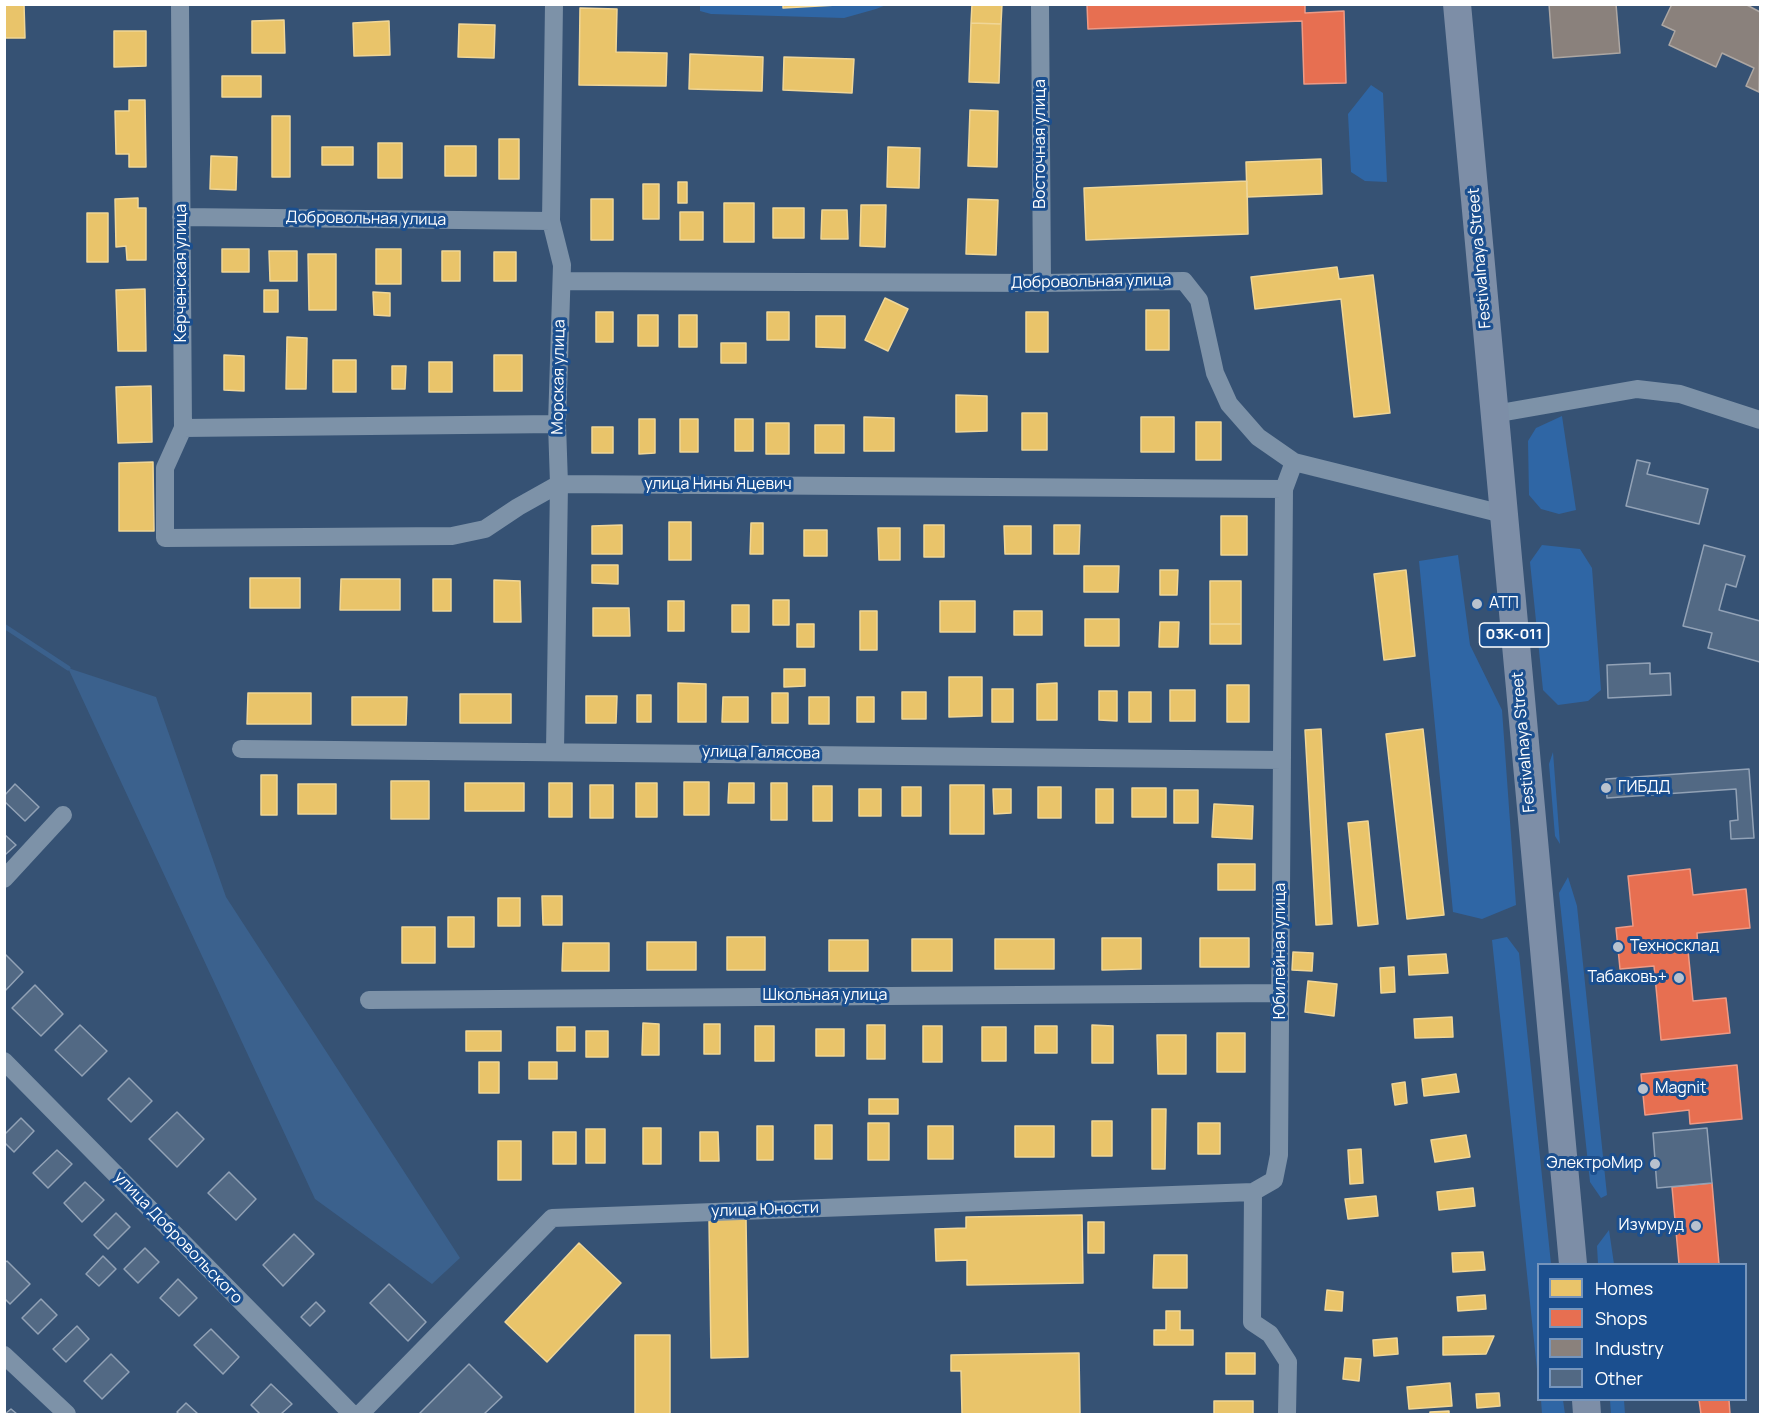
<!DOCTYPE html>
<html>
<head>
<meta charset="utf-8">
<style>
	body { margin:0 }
	#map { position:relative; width:1765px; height:1419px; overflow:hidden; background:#365274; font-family:Manrope,sans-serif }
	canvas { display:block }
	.frame { position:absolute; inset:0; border:6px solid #fff; pointer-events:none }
	.legend { position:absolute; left:1537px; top:1263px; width:210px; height:138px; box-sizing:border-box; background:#1b4f8f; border:2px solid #7695bc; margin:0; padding:8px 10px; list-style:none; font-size:18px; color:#fff }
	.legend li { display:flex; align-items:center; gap:12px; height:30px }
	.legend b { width:30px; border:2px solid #7695bc }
</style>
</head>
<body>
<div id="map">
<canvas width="1765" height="1419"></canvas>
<div class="frame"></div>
<ul class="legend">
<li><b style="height:16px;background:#e9c46a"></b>Homes</li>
<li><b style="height:16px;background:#e76f51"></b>Shops</li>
<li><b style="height:16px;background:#8a817c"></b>Industry</li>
<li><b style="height:16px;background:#526984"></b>Other</li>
</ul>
</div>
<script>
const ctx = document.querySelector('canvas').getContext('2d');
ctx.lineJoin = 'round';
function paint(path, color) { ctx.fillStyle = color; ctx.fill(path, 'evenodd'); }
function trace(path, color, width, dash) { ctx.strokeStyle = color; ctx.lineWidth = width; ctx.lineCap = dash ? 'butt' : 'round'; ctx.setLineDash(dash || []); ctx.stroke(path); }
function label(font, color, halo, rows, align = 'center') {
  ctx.font = font + ' Manrope,sans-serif'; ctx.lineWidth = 6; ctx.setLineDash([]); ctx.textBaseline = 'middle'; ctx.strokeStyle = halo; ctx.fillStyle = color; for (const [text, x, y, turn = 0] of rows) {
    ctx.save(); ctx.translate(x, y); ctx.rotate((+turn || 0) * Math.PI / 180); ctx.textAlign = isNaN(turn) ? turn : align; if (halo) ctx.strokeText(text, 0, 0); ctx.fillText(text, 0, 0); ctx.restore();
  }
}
const green = new Path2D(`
	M700 4 886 5 876 9 844 18 711 14 700 11Z
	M1371 85 1383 93 1387 182 1365 181 1351 172 1348 114Z
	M1562 416 1576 510 1559 514 1541 509 1529 495 1528 441 1536 428Z
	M1542 545 1580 549 1592 568 1601 690 1588 701 1558 705 1543 690 1530 562Z
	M1458 555 1470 645 1502 710 1516 905 1482 919 1453 912 1419 561Z
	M1553 752 1560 844 1555 836 1549 764Z
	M1568 877 1577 906 1607 1195 1601 1198 1590 1182 1559 893Z
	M1507 937 1519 953 1551 1264H1538V1379L1492 940Z
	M1609 1230 1614 1264H1598L1597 1246Z
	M1541 1400H1563L1565 1414H1542Z
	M1610 1400H1624L1625 1414H1611Z`);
const water = new Path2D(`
	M68 668 156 697 226 897 460 1258 432 1284 315 1199Z`);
const homes = new Path2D(`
	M4 4H24L25 38H4Z
	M783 4H855L783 8Z
	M972 4H1002L1001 24 971 23Z
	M580 8 617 9 616 52 667 53 666 86 579 85Z
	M284 20 285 53H252V21Z
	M389 21 390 55 354 56 353 23Z
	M971 23 1001 24 999 83 969 82Z
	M459 24 495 25 494 58 458 57Z
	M114 31H146V66L114 67Z
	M690 54 763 57 762 91 689 89Z
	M784 57 854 59 852 93 783 90Z
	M222 76H261V97H222Z
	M129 100H145L146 167H129V154H116L115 111H129Z
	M970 110 998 111 997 167 968 166Z
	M272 116H290V177H272Z
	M499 139H519V179H499Z
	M378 143H402V178H378Z
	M445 146H476V176H445Z
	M322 147H353V165H322Z
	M888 147 920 148 919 188 887 187Z
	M211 156 237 157 236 190 210 189Z
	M1321 159 1322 194 1247 197 1246 162Z
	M1247 181 1248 234 1086 240 1084 188Z
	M678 182H687V203H678Z
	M643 184H659V219H643Z
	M138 198V208H146V260H127L126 246 116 247 115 199Z
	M591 199H613V240H591Z
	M968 199 998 200 996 255 966 254Z
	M724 203H754V242H724Z
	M861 205H886L885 247 860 246Z
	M773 208H804V238H773Z
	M822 210H847L848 239H821Z
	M680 212H703V240H680Z
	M87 213H108V262H87Z
	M222 249H249V272H222Z
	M376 249H401V284H376Z
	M269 251H297V281H270Z
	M442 251H460V281H442Z
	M494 252H516V281H494Z
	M308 254H336V310H309Z
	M1337 267 1339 279 1373 275 1390 413 1354 417 1341 299 1255 309 1251 277Z
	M145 289 146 351H118L116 290Z
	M264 290H278V312H264Z
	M373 292 390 293V316L374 315Z
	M885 298 908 309 888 351 865 340Z
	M1146 310H1169V350H1146Z
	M596 312H613V342H596Z
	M767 312H789V340H767Z
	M1026 312H1048V352H1026Z
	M638 315H658V346H638Z
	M679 315H697V347H679Z
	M816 316H845V348L816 347Z
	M287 337 307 338 306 389H286Z
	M721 343H746V363H721Z
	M224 355 244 356V391L224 390Z
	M494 355H522V391H494Z
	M333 360H356V392H333Z
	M429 362H452V392H429Z
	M392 366H406L405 389H392Z
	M151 386 152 442 118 443 116 387Z
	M956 395 987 396V431L956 432Z
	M1022 413H1047V450H1022Z
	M864 417 894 418V451H864Z
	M1141 417H1174V452H1141Z
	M639 419H655V453L639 454Z
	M680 419H698V452H680Z
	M735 419H753V451H735Z
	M1196 422H1221V460H1196Z
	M766 423H789V454H766Z
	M815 425H844V453H815Z
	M592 427H613V453H592Z
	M153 462 154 531H119V463Z
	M1221 516H1247V555H1221Z
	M669 522H691V560H669Z
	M751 523H763V554H750Z
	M622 525V554H592V526Z
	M924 525H944V557H924Z
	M1054 525H1080L1079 554H1054Z
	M1004 526H1031V554H1005Z
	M878 528H900V560H879Z
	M804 530H827V556H804Z
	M592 565H618V584L592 583Z
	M1084 566H1119L1118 592H1084Z
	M1160 570H1178L1177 595H1160Z
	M1406 570 1415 656 1384 660 1374 574Z
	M250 578H300V608H250Z
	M341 579H400V610H340Z
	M433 579H451V611H433Z
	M494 580 520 581 521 622H494Z
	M1210 581H1241V624H1210Z
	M773 600H789V625H773Z
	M668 601H684V631H668Z
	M940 601H975V632H940Z
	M732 605H749V632H732Z
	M593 608H629L630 636H593Z
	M860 611H877V650H860Z
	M1014 611H1042V635H1014Z
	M1085 619H1119V646H1085Z
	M1160 622H1179L1178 647H1159Z
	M797 624H814V647H797Z
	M1210 624H1241V644H1210Z
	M784 669H805V686L784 687Z
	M949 677H982V716L949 717Z
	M678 683 706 684V722H678Z
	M1057 683V720H1037V684Z
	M1227 685H1249V722H1227Z
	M992 689H1013V722H992Z
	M1170 690H1195V721H1170Z
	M1099 691H1117V721L1099 720Z
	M902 692H926V719H902Z
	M1129 692H1151V722H1129Z
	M248 693H311V724H247Z
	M772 693H788V723H772Z
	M460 694H511V723H460Z
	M637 695H651V722H637Z
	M586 696H617L616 723H586Z
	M352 697H407L406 725H352Z
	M723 697H748V722H722Z
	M809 697H829V724H809Z
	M857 697H874V722H857Z
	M1321 729 1332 924 1316 925 1305 730Z
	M1423 729 1444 915 1407 919 1386 734Z
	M261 775H277V815H261Z
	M391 781H429V819H391Z
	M684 782H709V815H684Z
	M465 783H524V811H465Z
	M549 783H572V817H549Z
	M636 783H657V817H636Z
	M729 783H754V803H728Z
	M771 783H787V820H771Z
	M298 784H336V814H298Z
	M590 785H613V818H590Z
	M950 785H984V834H950Z
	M813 786H832V821H813Z
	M902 787H921V816H902Z
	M1038 787H1061V818H1038Z
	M1132 788H1166V817H1132Z
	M859 789H881V816H859Z
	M993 789H1011V813L994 814Z
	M1096 789H1113V823H1096Z
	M1174 790H1198V823H1174Z
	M1214 804 1253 806 1252 839 1212 837Z
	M1368 821 1378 924 1358 926 1348 823Z
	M1218 864H1255V890H1218Z
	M542 896H562V925H543Z
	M498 898H520V926H498Z
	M448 917H474V947H448Z
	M402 927H435V963H402Z
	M727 937H765V970H727Z
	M1102 938H1141V969L1102 970Z
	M1200 938H1249V967H1200Z
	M912 939H952V971H912Z
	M995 939H1054V969H995Z
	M829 940H868V971H829Z
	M647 942H696V970H647Z
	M563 943H609V971H562Z
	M1293 952 1313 953 1312 971 1292 970Z
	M1446 954 1448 973 1409 975 1408 956Z
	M1394 967 1395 992 1381 993 1380 968Z
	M1308 981 1337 984 1334 1016 1305 1012Z
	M1452 1017 1453 1037 1415 1038 1414 1019Z
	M643 1023 659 1024V1055H642Z
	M704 1024H720V1054H704Z
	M867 1025H885V1059H867Z
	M1092 1025 1113 1026V1063H1092Z
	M755 1026H774V1061H755Z
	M923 1026H942V1062H923Z
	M1035 1026H1057V1053H1035Z
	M557 1027H575V1051H557Z
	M982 1027H1006V1061H982Z
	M816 1029H844V1056H816Z
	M466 1031H501V1051H466Z
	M586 1031H608V1057H586Z
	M1217 1033H1245V1072H1217Z
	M1157 1035H1186V1074H1158Z
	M479 1062H499V1093H479Z
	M529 1062H557V1079H529Z
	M1456 1074 1459 1092 1424 1096 1422 1079Z
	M1405 1082 1407 1103 1395 1105 1392 1084Z
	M869 1099H898V1114H869Z
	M1152 1109H1166L1165 1169H1152Z
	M1092 1121H1112V1156H1092Z
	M868 1123H889V1160H868Z
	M1198 1123H1220V1154H1198Z
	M815 1125H832V1159H815Z
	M757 1126H773V1160H757Z
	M928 1126H953V1159H928Z
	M1015 1126H1054V1157H1015Z
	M643 1128H661V1164H643Z
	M586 1129H605V1163H586Z
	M553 1132H576V1164H553Z
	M700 1132H718L719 1161H700Z
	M1466 1135 1470 1157 1435 1162 1431 1140Z
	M498 1141H521V1180H498Z
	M1361 1149 1363 1183 1350 1184 1348 1150Z
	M1473 1188 1475 1206 1439 1210 1437 1192Z
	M1376 1196 1378 1216 1348 1219 1345 1199Z
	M1082 1215 1083 1283 967 1285V1260L936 1261 935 1229 966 1228V1217Z
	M746 1218 748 1357 711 1358 709 1219Z
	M1088 1222H1104V1253H1088Z
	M579 1243 621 1283 547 1362 505 1322Z
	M1483 1252 1485 1270 1453 1272 1452 1253Z
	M1154 1255H1187V1288H1153Z
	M1327 1290 1343 1292 1342 1311 1325 1310Z
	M1485 1295 1486 1309 1458 1311 1457 1297Z
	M1166 1311H1180V1330H1193V1345H1154V1330H1166Z
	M635 1335H670V1414H635Z
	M1494 1336 1486 1354 1443 1355V1337Z
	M1397 1338 1398 1354 1374 1356 1373 1340Z
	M1079 1353 1080 1414H962L961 1371H951V1355Z
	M1226 1353H1255V1374H1226Z
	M1345 1358 1361 1359 1359 1381 1343 1379Z
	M1450 1383 1452 1406 1409 1409 1407 1387Z
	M1499 1393 1500 1406 1477 1408 1476 1394Z
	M1214 1401H1253V1414H1214Z
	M1449 1411V1414H1430V1412Z`);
const shops = new Path2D(`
	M1087 4H1305V13L1344 11 1346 83 1304 84 1302 21 1088 29Z
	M1690 869 1693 895 1746 889 1750 928 1697 933 1698 949 1688 950 1693 1001 1726 998 1730 1033 1661 1040 1654 966 1620 969 1616 928 1633 926 1628 876Z
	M1737 1065 1742 1119 1690 1124 1689 1110 1645 1115 1641 1074Z
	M1712 1183 1719 1264H1679L1672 1187Z
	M1699 1400H1729L1730 1414H1701Z`);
const industry = new Path2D(`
	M1549 4H1616L1620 53 1553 58Z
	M1672 4H1745L1760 12 1759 92 1746 86 1754 68 1722 53 1716 67 1669 45 1675 31 1662 25Z`);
const stream = new Path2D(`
	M4 626 68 668`);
const building = new Path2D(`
	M1637 460 1650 463 1647 474 1708 489 1699 524 1626 506Z
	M1704 545 1745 556 1736 587 1726 584 1719 610 1760 621V662L1708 648 1712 633 1683 626Z
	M1650 663V674L1670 673 1671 695 1608 698 1607 665Z
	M1749 769 1754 838 1731 839 1730 821 1738 820 1736 789 1607 798 1606 779Z
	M15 784 39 807 25 821 4 801V796Z
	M4 834 16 845 6 854 4 852Z
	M4 953 23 972 4 992Z
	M35 985 63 1014 41 1036 12 1008Z
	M80 1025 107 1051 82 1076 55 1050Z
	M129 1078 152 1101 131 1122 108 1099Z
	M177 1112 204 1139 177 1167 149 1139Z
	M21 1118 34 1131 14 1152 4 1142V1135Z
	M1707 1128 1712 1183 1657 1188 1653 1133Z
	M57 1150 72 1164 48 1188 33 1173Z
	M229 1172 256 1199 236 1220 208 1193Z
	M85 1182 104 1200 82 1222 64 1203Z
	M116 1213 130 1227 108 1249 94 1235Z
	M294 1234 314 1254 283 1286 263 1265Z
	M145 1248 159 1262 138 1283 124 1269Z
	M103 1256 116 1269 99 1286 86 1274Z
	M7 1261 30 1284 10 1304 4 1298V1263Z
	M178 1279 197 1298 179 1316 160 1298Z
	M389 1284 426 1322 408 1341 370 1303Z
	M41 1299 57 1315 38 1334 22 1318Z
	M316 1302 325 1311 310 1326 301 1317Z
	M77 1326 89 1339 66 1362 53 1349Z
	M211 1329 239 1357 223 1374 194 1345Z
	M111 1354 129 1372 102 1399 84 1381Z
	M469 1364 502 1397 484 1414H419Z
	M271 1384 292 1404 281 1414H260L251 1405Z
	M186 1403 198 1414H179L177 1412Z
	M11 1409 17 1414H5Z`);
const minor = new Path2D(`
	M180 4 183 428 165 468V538L452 536 485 529 518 507 559 484 1284 489
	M554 4 551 221 562 265 557 424 559 484 555 751
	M1040 4 1042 283
	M181 217 551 221
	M562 281 1042 283 1184 281 1199 300 1215 373 1229 404 1258 437 1294 462 1503 514
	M1494 414 1637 389 1680 394 1760 420
	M183 428 557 424
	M241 749 1282 760
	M4 879 63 815
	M369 1000 1280 993
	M4 1061 352 1414
	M1253 1192 1252 1322 1270 1334 1288 1362 1287 1414
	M4 1355 67 1414
	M360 1414 552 1218 1253 1192 1274 1180 1279 1155 1284 489 1294 462`);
const primary = new Path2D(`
	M1457 4 1573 1264
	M1586 1400 1587 1414`);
const markers = [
	[1477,604,6,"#b9c2ce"],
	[1606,788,6,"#b9c2ce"],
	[1618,947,6,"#b9c2ce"],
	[1679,978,6,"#b9c2ce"],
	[1643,1089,6,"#b9c2ce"],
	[1655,1164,6,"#b9c2ce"],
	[1696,1226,6,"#b9c2ce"]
];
const shields = [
	[1514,635,69]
];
const shieldNames = [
	["03К-011",1514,635]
];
const streetNames = [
	["Восточная улица",1041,144,-90],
	["Добровольная улица",366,219,1],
	["Festivalnaya Street",1480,258,-95],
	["Керченская улица",182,273,-90],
	["Добровольная улица",1091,282,-1],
	["Морская улица",559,377,-89],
	["улица Нины Яцевич",718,485],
	["Festivalnaya Street",1524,742,-95],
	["улица Галясова",761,753,1],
	["Юбилейная улица",1281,951,-90],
	["Школьная улица",825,996],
	["улица Юности",765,1210,-2],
	["улица Добровольского",178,1238,46]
];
const poiNames = [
	["АТП",1489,604],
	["ГИБДД",1618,788],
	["Техносклад",1630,947],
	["Табаковъ+",1667,978,"right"],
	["Magnit",1655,1089],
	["ЭлектроМир",1643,1164,"right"],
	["Изумруд",1684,1226,"right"]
];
paint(green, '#2f66a5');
paint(water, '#3b618d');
paint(homes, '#e9c46a');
trace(homes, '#f0d697', 1.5);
paint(shops, '#e76f51');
trace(shops, '#ee9a85', 1.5);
paint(industry, '#8a817c');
trace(industry, '#ada7a3', 1.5);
trace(stream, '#3b618d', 5);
paint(building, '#526984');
trace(building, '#92a2b6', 1.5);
trace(minor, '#7d92a8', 18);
trace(primary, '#7d8ea7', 28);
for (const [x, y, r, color] of markers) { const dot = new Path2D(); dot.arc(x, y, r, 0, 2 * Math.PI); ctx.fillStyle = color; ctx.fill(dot); trace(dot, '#1b4f8f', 2); }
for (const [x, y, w] of shields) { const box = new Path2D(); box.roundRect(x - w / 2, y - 12, w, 24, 4.5); ctx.fillStyle = '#1b4f8f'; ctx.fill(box); trace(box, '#fff', 1.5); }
label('bold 15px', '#fff', null, shieldNames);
label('16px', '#fff', '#1b4f8f', streetNames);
label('16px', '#fff', '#1b4f8f', poiNames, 'left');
</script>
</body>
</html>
